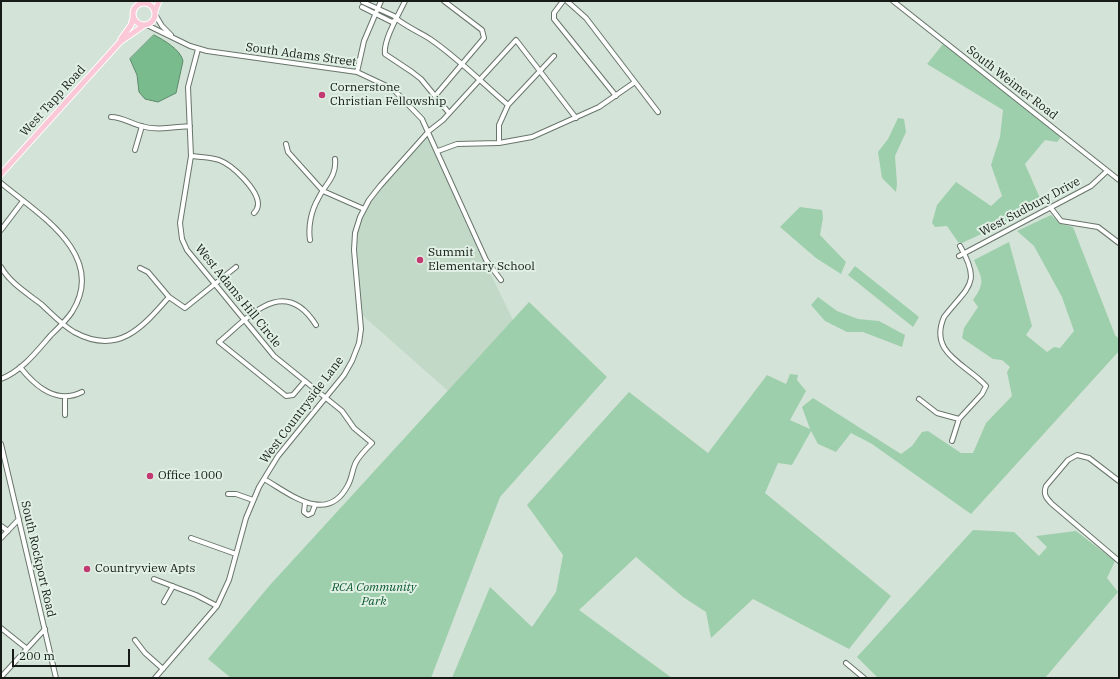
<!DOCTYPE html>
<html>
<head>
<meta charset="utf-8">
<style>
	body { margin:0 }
	#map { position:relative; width:1120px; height:679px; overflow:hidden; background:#d4e3d7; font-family:"IBM Plex Serif",serif }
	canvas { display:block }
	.frame { position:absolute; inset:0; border:2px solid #161b17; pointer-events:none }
	.scale { position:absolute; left:12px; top:649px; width:118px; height:18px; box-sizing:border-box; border:2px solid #161b17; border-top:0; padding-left:5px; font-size:12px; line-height:14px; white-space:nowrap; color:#161b17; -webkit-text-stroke:3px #e1f0e4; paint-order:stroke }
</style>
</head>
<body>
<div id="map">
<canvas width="1120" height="679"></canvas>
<div class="frame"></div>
<div class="scale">200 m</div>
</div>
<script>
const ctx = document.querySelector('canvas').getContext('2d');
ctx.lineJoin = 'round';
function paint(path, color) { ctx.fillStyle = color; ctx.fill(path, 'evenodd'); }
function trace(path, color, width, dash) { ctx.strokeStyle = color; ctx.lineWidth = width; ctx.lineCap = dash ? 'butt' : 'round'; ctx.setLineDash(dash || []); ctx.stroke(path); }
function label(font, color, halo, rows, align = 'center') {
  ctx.font = font + ' "IBM Plex Serif",serif'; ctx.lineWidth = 4; ctx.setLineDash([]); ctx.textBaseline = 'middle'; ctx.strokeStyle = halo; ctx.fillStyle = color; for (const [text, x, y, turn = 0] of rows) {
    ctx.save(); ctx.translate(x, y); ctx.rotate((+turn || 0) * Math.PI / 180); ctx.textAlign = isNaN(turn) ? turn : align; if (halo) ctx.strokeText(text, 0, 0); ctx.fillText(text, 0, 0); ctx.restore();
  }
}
const built = new Path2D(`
	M430 130 447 172 459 209 513 320 448 391 361 314 353 242 364 209Z`);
const green = new Path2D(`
	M943 44 1061 137 1057 142 1045 140 1025 164 1043 205 962 243 958 242 947 226 935 227 932 223 937 205 956 182 991 206 1002 196 991 165 1000 137 1003 110 927 64Z
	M898 118 904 119 906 132 895 156 897 184 896 192 882 178 878 152 888 139Z
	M800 207 822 210 823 218 820 235 846 262 841 274 816 258 780 227Z
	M1051 215 1061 224 1073 227 1115 335 1119 339V351L971 514 872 444 851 433 836 452 818 444 811 431 792 465 778 463 765 493 891 596 849 649 753 599 711 638 706 612 683 597 636 557 579 610 672 678H452L490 587 532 627 556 592 563 555 527 505 629 392 708 453 767 375 786 384 790 374 798 375 797 380 806 391 790 420 810 429 802 407 813 398 901 454 912 446 922 432 928 431 961 453H973L986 423 1012 396 1007 372 1010 367 1002 360 993 359 962 338 964 328 978 307 973 300C986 282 982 279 974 260L1009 242 1032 326 1026 335 1047 352 1054 347 1060 348 1074 331 1062 297 1034 246 1017 231Z
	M855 266 919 317 913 327 848 275Z
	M818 297 837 311 858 319 879 321 905 335 902 347 863 332H847L825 321 811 305Z
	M529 302 607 377 500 497 431 678H231L208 659 270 585Z
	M973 530 1014 532 1039 556 1047 547 1036 536 1076 531 1115 561 1107 578 1118 592 1045 678H878L857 657Z`);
const water = new Path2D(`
	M154 35C164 40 181 50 183 61L176 93 158 102 145 99 139 92 137 75 130 59Z`);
const minor = new Path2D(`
	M405 1C399 14 383 40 385 54L412 72 421 79 449 113
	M563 1 554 13V19L616 96
	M893 1 1119 180
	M363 2 394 16C399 23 421 33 430 39 458 58 482 83 508 105
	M362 7 392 22 396 20
	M156 16 162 26 171 35
	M147 25 190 46 207 51 357 72 393 89 422 119 486 260 501 280
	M198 49 188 87 191 156 180 223 182 239 187 250 274 356 342 411 354 428 372 443C366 449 360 455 356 462 352 470 352 478 348 485 327 526 289 493 264 479
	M357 72 364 41 381 1
	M635 82 658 112
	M435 96 484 38 482 30 444 1
	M111 117C122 117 130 123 141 126 157 131 174 127 190 126
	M499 143V125L508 105 554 56
	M286 144 288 152 323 191 364 209
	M135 150 142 126
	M438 151 457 144 499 143 532 137 599 107 635 82 586 18 567 1
	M191 156C200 157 211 157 219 160 233 165 258 190 258 204 258 207 256 211 254 213
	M1 183C38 214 108 255 72 312 66 321 58 328 51 335 37 351 22 371 1 379
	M1051 208 1061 221 1098 227 1119 243
	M1 230 23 201
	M310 240C308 227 311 211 318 199 325 184 337 177 335 159
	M959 256 1091 186 1107 171
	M1 267C10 283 27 293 41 304 51 313 62 325 74 332 118 356 142 328 169 297
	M140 268 148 272 169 297 185 308 236 267
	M20 367C35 386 56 405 82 392
	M305 381 293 395 286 396 219 342C249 317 284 274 316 325
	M919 399 937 413 959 419
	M65 415V397
	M952 441 959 419 982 394 986 386C967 364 928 354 944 317 968 286 982 284 960 246
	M1 444 56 678
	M1119 481 1089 458 1077 455 1068 460 1046 486C1043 494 1046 498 1052 504L1119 561
	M228 494H236L253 500
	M305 503 304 512 308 515 312 513 315 505
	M1 526 8 531
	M1 538 19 519
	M191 538 236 554
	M154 579 196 595 217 606
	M164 602 173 586
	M1 628 26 648
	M135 640 145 653 163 669
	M846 663 864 678
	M1 677 45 629
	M155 678 217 606 229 580 246 518 259 487 278 456 344 375 352 361 359 343 361 329 354 250 355 233 360 217 369 200 380 186 429 131 443 120 516 40 576 118`);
const major = new Path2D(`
	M133 14a11 11 0 1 1 22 0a11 11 0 1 1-22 0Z
	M155 11 159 1
	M121 39 131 25 133 18
	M1 174 120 42 143 26`);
const markers = [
	[322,95,4,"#c33972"],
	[420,260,4,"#c33972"],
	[150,476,4,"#c33972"],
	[87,569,4,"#c33972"]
];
const streetNames = [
	["South Adams Street",301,55,8],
	["South Weimer Road",1012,83,38],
	["West Tapp Road",53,101,-48],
	["West Sudbury Drive",1030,207,-28],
	["West Adams Hill Circle",238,296,51],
	["West Countryside Lane",302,410,-53],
	["South Rockport Road",38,559,77]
];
const poiNames = [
	["Cornerstone",330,88],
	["Christian Fellowship",330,102],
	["Summit",428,253],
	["Elementary School",428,267],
	["Office 1000",158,476],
	["Countryview Apts",95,569]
];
const parkNames = [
	["RCA Community",374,588],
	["Park",374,602]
];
paint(built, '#c3d9c8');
paint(green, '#9ecfac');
paint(water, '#7abb8e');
trace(water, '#5c8b6a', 1);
trace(minor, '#68756b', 6);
trace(major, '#fff', 7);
trace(minor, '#fff', 4);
trace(major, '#fbc8d8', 5);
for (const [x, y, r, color] of markers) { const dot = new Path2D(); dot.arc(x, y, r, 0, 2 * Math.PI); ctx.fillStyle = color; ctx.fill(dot); trace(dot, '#e1f0e4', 1.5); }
label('12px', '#161b17', '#e1f0e4', streetNames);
label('12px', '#161b17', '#e1f0e4', poiNames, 'left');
label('italic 12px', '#0a582f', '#e1f0e4', parkNames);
</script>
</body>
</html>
